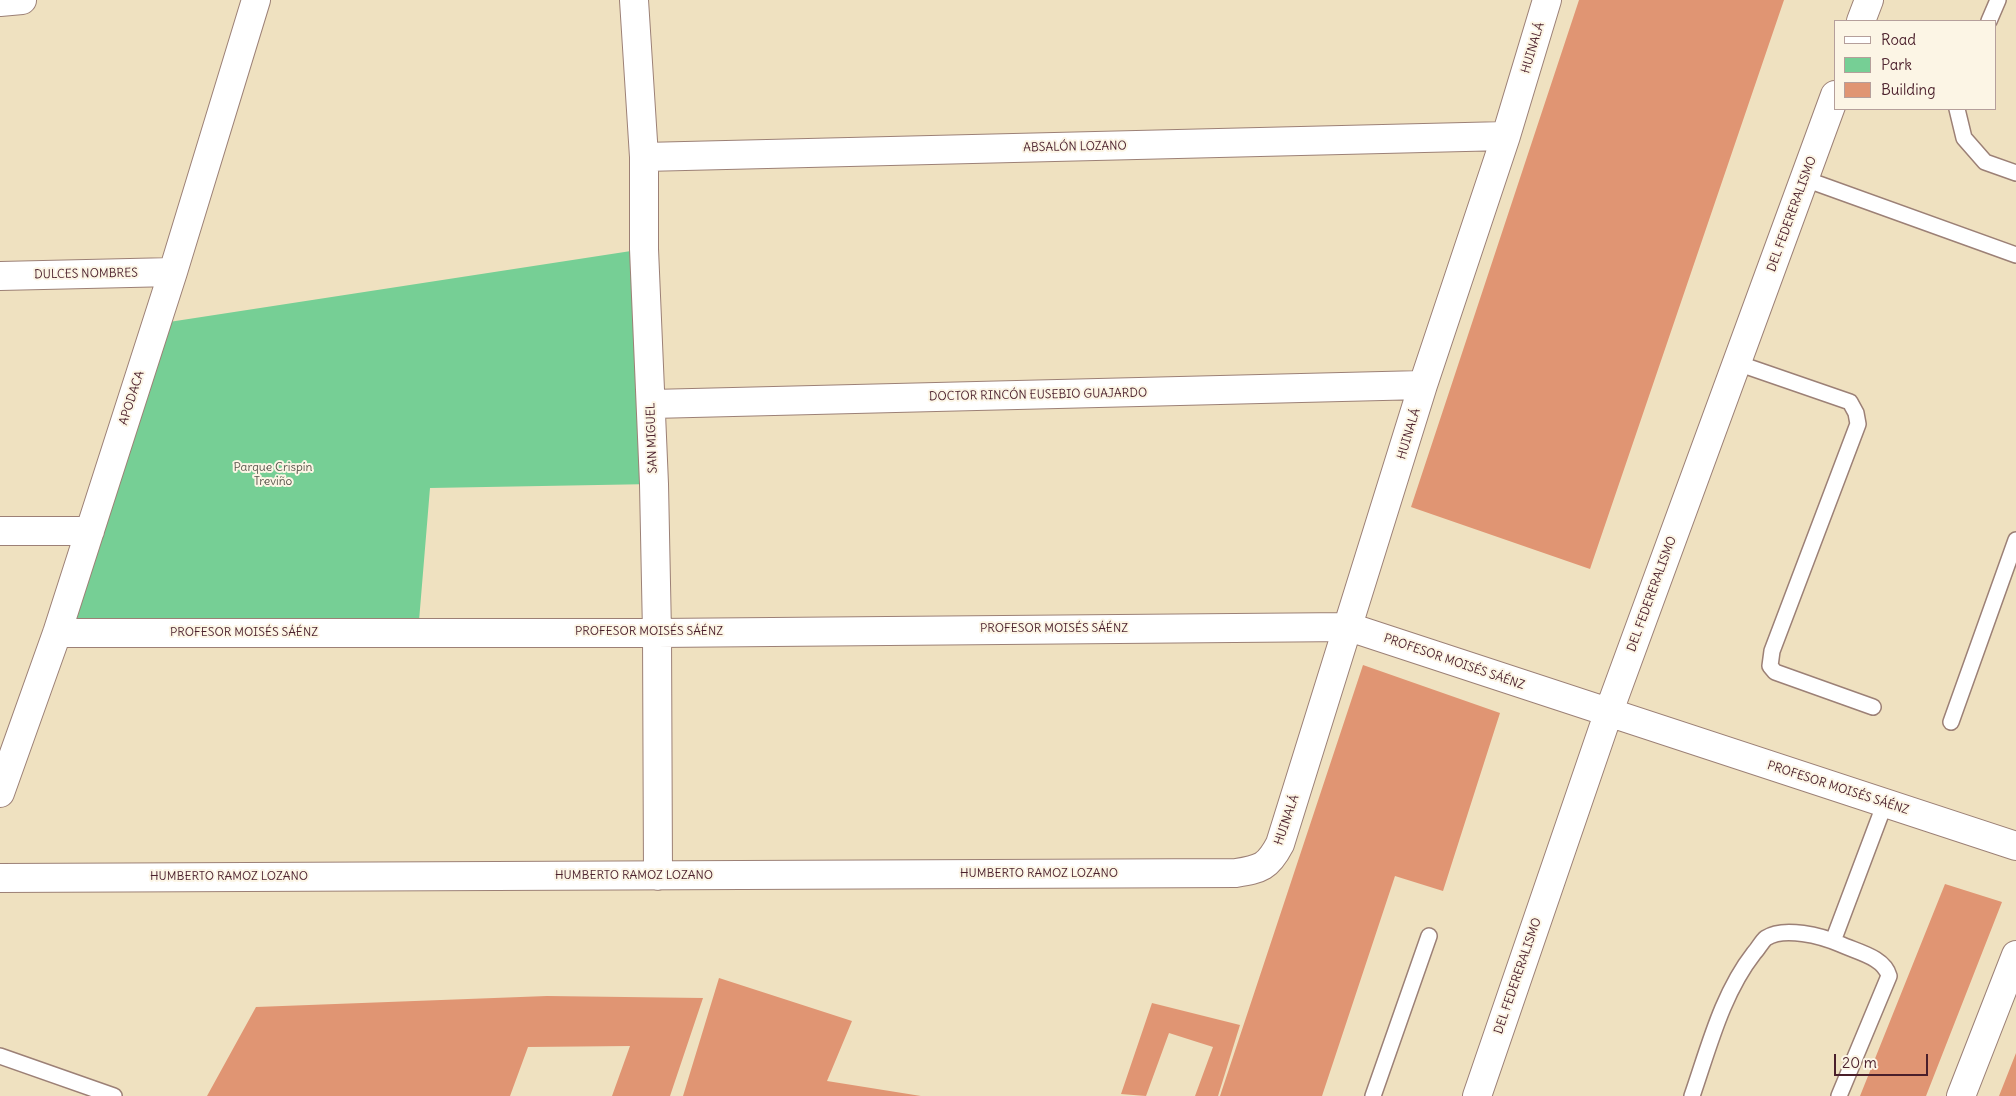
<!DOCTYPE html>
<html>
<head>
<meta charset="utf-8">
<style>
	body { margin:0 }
	#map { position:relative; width:2016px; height:1096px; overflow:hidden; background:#efe1c0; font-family:Delius,sans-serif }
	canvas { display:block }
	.legend { position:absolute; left:1834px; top:20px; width:162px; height:90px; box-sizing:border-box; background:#fcf5e5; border:1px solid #b59f9b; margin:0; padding:6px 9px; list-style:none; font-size:15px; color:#4a1f2b }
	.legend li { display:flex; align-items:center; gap:10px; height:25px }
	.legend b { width:25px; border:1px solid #b59f9b }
	.scale { position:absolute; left:1834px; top:1054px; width:94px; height:22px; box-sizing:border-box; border:2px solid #4a1f2b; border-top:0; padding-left:6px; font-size:15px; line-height:18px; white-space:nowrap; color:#4a1f2b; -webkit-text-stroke:4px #fcf5e5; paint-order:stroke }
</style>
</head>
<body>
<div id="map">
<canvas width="2016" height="1096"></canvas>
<ul class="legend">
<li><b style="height:6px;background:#fff"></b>Road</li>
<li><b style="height:14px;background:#76cf95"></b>Park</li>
<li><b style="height:14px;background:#e09573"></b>Building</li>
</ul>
<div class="scale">20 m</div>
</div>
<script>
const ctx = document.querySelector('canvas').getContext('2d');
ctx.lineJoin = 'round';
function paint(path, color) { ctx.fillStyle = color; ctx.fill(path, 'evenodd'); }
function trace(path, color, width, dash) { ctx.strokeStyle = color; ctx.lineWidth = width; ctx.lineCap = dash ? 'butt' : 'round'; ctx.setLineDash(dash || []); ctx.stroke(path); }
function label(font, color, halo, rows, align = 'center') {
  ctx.font = font + ' Delius,sans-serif'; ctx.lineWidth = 4; ctx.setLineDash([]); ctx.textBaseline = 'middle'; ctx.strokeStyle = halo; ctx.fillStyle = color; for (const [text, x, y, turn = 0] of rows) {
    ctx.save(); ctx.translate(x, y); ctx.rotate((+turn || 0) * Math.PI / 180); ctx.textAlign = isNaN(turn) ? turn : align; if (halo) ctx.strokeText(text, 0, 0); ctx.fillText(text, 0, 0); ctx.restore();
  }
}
const green = new Path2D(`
	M644 249 654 484 430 488 418 633H57L156 324Z`);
const building = new Path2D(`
	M1579 0H1784L1590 569 1411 507Z
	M1363 665 1500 713 1443 891 1395 876 1322 1096H1220Z
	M1945 884 2002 902 1926 1096H1860Z
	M719 978 852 1021 827 1081 921 1096H683Z
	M547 996 703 998 670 1096H612L630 1046 528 1047 510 1096H207L256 1007Z
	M1152 1003 1240 1025 1218 1096H1195L1213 1047 1169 1033 1146 1096 1121 1094Z
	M2016 1053V1096H1999Z`);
const service = new Path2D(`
	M1989 21 1998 0
	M1957 109 1964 138 1985 162 2016 173
	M1805 179 2016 255
	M1737 363 1850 402 1856 413 1858 424 1772 651 1770 666 1775 672 1873 707
	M1951 722 2016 540
	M1833 941 1885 803
	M0 1056 114 1096
	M1373 1096 1429 936
	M1692 1096C1709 1047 1722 994 1754 953 1758 949 1762 941 1766 938 1784 926 1822 936 1840 944 1857 952 1884 957 1889 976L1839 1096`);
const minor = new Path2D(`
	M634 0 644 157V249L654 484 657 633 658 876
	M0 2 22 0
	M1861 21 1869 0
	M644 157 1506 136
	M0 276 173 272
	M652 404 1423 385
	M0 531H90
	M57 633H657L1349 627 2016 846
	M0 793 57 633 173 272 256 0
	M0 878 1236 873C1261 869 1268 867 1280 844L1423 385 1506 136 1547 0
	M1477 1096 1608 714 1835 95
	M1961 1096 2016 955`);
const streetNames = [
	["HUINALÁ",1533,48,-73],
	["ABSALÓN LOZANO",1075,147,-1],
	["DEL FEDERERALISMO",1792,214,-70],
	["DULCES NOMBRES",86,274,-1],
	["DOCTOR RINCÓN EUSEBIO GUAJARDO",1038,395,-1],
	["APODACA",132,398,-72],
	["HUINALÁ",1409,434,-73],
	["SAN MIGUEL",652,438,-92],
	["DEL FEDERERALISMO",1652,594,-70],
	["PROFESOR MOISÉS SÁÉNZ",1054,629],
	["PROFESOR MOISÉS SÁÉNZ",649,632],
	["PROFESOR MOISÉS SÁÉNZ",244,633],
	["PROFESOR MOISÉS SÁÉNZ",1454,662,19],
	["PROFESOR MOISÉS SÁÉNZ",1838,788,18],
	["HUINALÁ",1287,820,-71],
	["HUMBERTO RAMOZ LOZANO",1039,874],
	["HUMBERTO RAMOZ LOZANO",634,876],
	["HUMBERTO RAMOZ LOZANO",229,877],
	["DEL FEDERERALISMO",1518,976,-71]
];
const parkNames = [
	["Parque Crispín",273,468],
	["Treviño",273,482]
];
paint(green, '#76cf95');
paint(building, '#e09573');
trace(service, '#9c8076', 18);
trace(minor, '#9c8076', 30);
trace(service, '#fff', 15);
trace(minor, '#fff', 28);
label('12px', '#4a1f2b', '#fcf5e5', streetNames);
label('12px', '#57544b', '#fcf5e5', parkNames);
</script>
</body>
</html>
